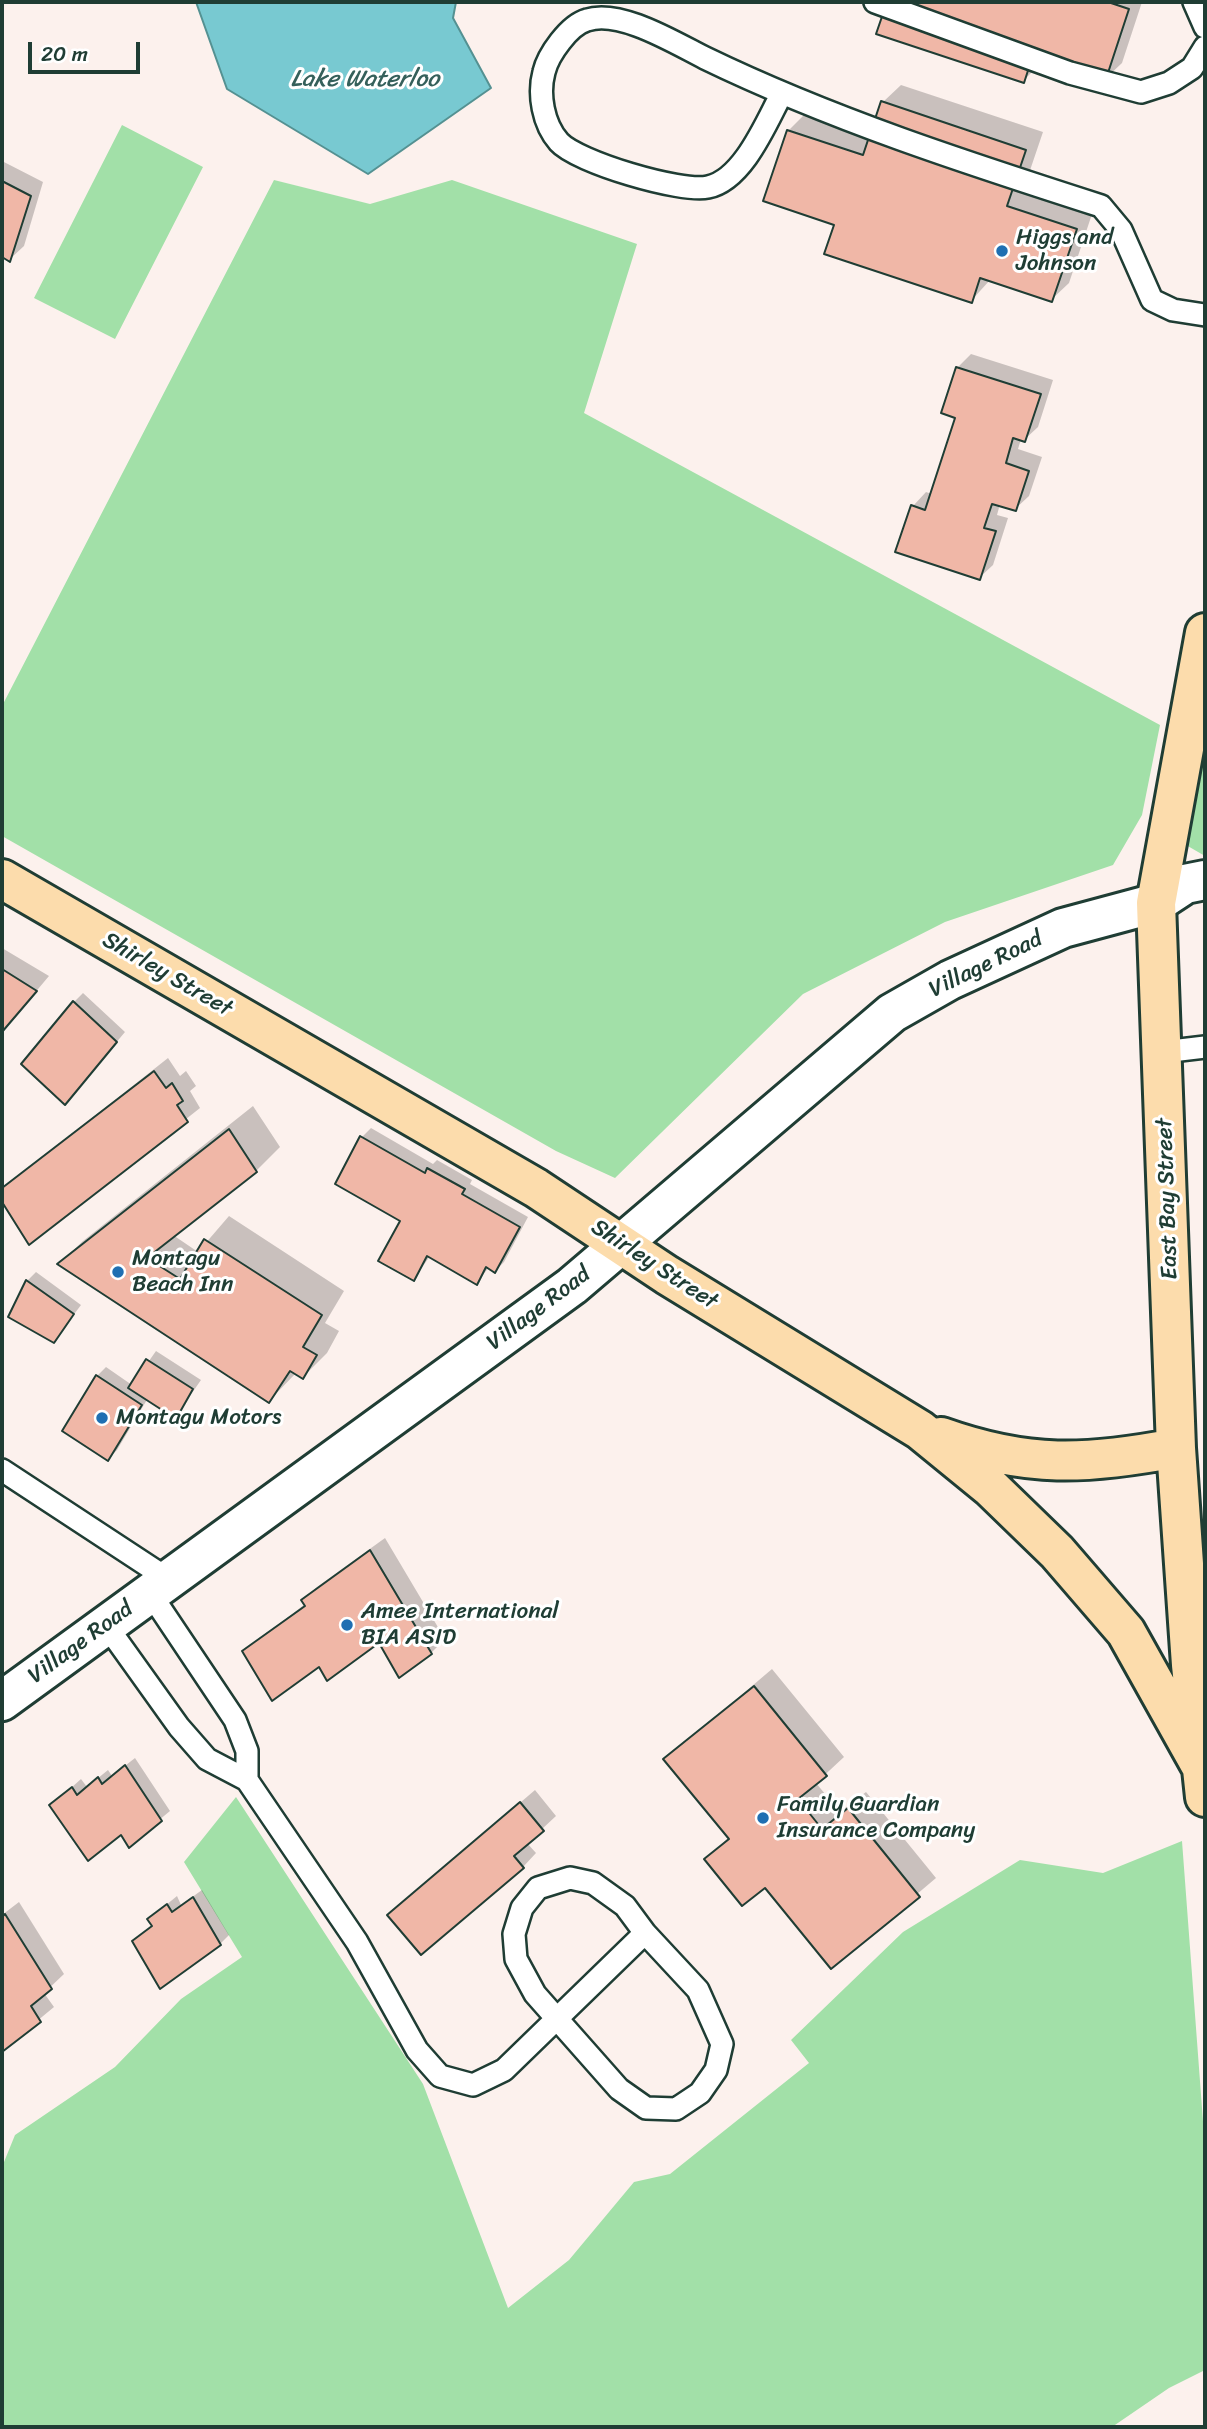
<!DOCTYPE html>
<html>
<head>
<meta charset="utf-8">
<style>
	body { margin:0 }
	#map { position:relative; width:1207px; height:2429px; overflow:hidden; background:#fcf1ed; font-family:Sriracha,sans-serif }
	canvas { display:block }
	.frame { position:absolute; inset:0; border:4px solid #1f3d34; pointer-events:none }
	.scale { position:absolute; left:28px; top:42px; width:112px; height:32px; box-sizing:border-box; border:4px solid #1f3d34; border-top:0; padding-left:9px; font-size:21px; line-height:24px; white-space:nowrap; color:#1f3d34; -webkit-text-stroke:5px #fff; paint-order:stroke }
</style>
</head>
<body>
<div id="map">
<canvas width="1207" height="2429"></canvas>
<div class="frame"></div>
<div class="scale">20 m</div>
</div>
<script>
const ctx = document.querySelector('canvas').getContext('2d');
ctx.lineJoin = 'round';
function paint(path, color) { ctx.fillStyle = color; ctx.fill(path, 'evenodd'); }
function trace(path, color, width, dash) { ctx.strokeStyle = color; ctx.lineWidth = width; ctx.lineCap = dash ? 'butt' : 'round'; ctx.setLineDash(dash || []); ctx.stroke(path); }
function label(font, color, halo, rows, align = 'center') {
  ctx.font = font + ' Sriracha,sans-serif'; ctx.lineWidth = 6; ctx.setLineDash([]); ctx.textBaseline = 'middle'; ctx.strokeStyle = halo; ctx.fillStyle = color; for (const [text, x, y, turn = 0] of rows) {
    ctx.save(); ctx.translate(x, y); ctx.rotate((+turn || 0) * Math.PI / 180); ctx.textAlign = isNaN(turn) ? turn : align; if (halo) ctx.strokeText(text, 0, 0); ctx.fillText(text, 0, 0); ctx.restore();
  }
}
const green = new Path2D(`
	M122 125 203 167 115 339 34 298Z
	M274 180 370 204 452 180 637 244 584 413 1160 725 1142 815 1113 865 945 922 803 994 615 1178 556 1151 2 836V706Z
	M1205 749V856L1186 845Z
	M236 1797 423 2084 508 2308 569 2260 634 2182 670 2174 809 2063 791 2040 903 1932 1020 1860 1103 1873 1182 1841 1205 2148V2370L1169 2388 1112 2427H2V2167L15 2135 115 2067 181 1999 242 1957 184 1862Z`);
const water = new Path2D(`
	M196 2H456L453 18 491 88 368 174 227 89Z`);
const shadow = new Path2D(`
	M881 2H1142L1122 63 1104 80 1041 63 1023 81Z
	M901 85 1043 132 1024 188 1093 211 1069 283 1051 300 990 280 971 301 836 224 788 131 806 113 872 135 883 102Z
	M2 161 43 182 24 246 10 259 2 255Z
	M971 354 1053 380 1038 427 1024 440 1021 439 1018 449 1042 457 1029 496 1015 509 1000 504 997 515 1008 518 993 565 979 578 913 506 926 492 932 494 957 417 943 412 958 367Z
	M2 948 49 976 2 1032Z
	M83 993 125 1032 74 1093V1002Z
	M168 1058 180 1076 186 1071 196 1086 190 1091 200 1108 30 1243 2 1199V1189Z
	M253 1106 280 1147 256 1171 173 1235 198 1252 229 1216 344 1291 325 1323 339 1331 327 1353 303 1377 296 1373 269 1401 59 1264 83 1241Z
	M371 1128 433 1164 437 1160 472 1180 470 1184 528 1217 504 1262 495 1271 489 1267 477 1283 430 1256 414 1279 402 1221 362 1137Z
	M36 1272 81 1305 54 1341 27 1281Z
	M156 1351 201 1380 176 1416 148 1398 117 1450 108 1459 97 1376 106 1367 132 1385Z
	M385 1538 445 1639 431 1653 380 1641 320 1665 245 1651 305 1604 303 1601 317 1587Z
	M772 1669 844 1757 816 1783 840 1812 866 1792 936 1878 831 1967 765 1885 706 1859 729 1837 666 1759Z
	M135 1758 170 1811 129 1845 121 1832 52 1805 81 1779 87 1787 108 1770 112 1776Z
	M535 1790 556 1816 527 1843 536 1853 523 1867 389 1915Z
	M202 1890 229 1935 220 1944 134 1942 153 1925 149 1919 177 1896 181 1905Z
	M19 1902 64 1974 44 1993 54 2007 2 2050V1915Z`);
const building = new Path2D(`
	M876 2H1108L1129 9 1105 82 1032 58 1024 83 876 34 886 5Z
	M881 101 1026 150 1007 206 1077 229 1052 302 980 278 972 303 824 254 834 225 763 201 787 130 863 155Z
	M2 181 31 196 10 262 2 257Z
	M956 367 1041 394 1025 442 1013 438 1006 463 1029 471 1016 511 992 504 984 528 996 531 980 580 895 552 911 505 925 510 955 418 941 413Z
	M2 969 37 991 2 1032Z
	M73 1001 117 1042 65 1105 21 1064Z
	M154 1071 166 1088 172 1083 183 1101 177 1105 188 1122 29 1245 2 1202V1188Z
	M229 1129 257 1172 147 1258 180 1279 204 1239 322 1315 303 1347 317 1355 303 1379 290 1371 269 1403 57 1264Z
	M360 1136 425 1173 427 1168 465 1189 462 1194 520 1227 495 1273 486 1267 477 1285 427 1256 414 1281 378 1261 400 1221 335 1184Z
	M26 1280 74 1314 54 1343 8 1317Z
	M146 1359 193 1389 176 1419 128 1388Z
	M96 1375 142 1405 108 1461 62 1431Z
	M370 1550 432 1654 399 1678 379 1643 327 1681 319 1667 272 1701 242 1651 305 1606 301 1600Z
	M754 1686 827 1776 798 1799 822 1829 848 1808 920 1897 831 1969 765 1888 742 1906 704 1859 729 1839 663 1759Z
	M125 1765 162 1821 129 1848 121 1835 88 1861 49 1805 72 1787 77 1795 98 1777 102 1784Z
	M520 1802 544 1831 514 1856 524 1868 421 1955 387 1915Z
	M193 1897 221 1945 160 1989 132 1941 152 1926 147 1919 167 1904 172 1912Z
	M5 1914 52 1989 31 2006 41 2022 2 2052V1917Z`);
const lane = new Path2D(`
	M875 2 1070 73 1141 92 1169 83 1192 68 1205 47
	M1194 2 1205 27
	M781 95C766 123 743 180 708 187 681 193 577 162 559 142 543 124 538 94 544 72 548 55 569 25 587 20 620 9 675 43 705 58 831 119 967 163 1101 206L1121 230 1152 300 1173 310 1205 315
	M1163 1052 1205 1047
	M2 1470 168 1579
	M150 1593 235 1720 247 1751V1780
	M106 1625 179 1727 207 1759 247 1780 357 1942 417 2050 440 2076 473 2085 504 2070 645 1933
	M570 1878 593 1883 625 1906 645 1933 698 1990 722 2044 716 2070 700 2093 676 2109 646 2108 619 2089 535 1994 516 1959 514 1934 522 1908 538 1888Z`);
const street = new Path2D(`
	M1156 903 1185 884 1205 880`);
const secondary = new Path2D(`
	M2 1701 572 1286 892 1013 950 980 1063 928 1156 903`);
const highway = new Path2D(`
	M1205 633 1156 903 1176 1448 1191 1665 1205 1797
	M2 879 536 1188 667 1275 920 1430 991 1488 1057 1552 1126 1632 1202 1768
	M941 1437C1028 1468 1086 1465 1176 1448`);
const markers = [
	[1002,251,7,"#1f6fb2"],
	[118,1272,7,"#1f6fb2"],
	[102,1418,7,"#1f6fb2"],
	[347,1625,7,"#1f6fb2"],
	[763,1818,7,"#1f6fb2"]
];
const poiNames = [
	["Higgs and",1016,238],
	["Johnson",1016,264],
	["Montagu",132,1259],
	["Beach Inn",132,1285],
	["Montagu Motors",116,1418],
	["Amee International",361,1612],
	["BIA ASID",361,1638],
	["Family Guardian",777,1805],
	["Insurance Company",777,1831]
];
const streetNames = [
	["Village Road",986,965,-26],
	["Shirley Street",167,975,30],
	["East Bay Street",1168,1199,-92],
	["Shirley Street",654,1265,33],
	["Village Road",539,1309,-37],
	["Village Road",81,1643,-36]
];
const waterNames = [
	["Lake Waterloo",365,80]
];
paint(green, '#a2e0a8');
paint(water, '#78c9d1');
trace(water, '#549192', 2);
paint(shadow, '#0003');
paint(building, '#f0b7a7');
trace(building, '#1f3d34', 2);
trace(lane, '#1f3d34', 26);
trace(street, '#1f3d34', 44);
trace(secondary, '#1f3d34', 44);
trace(highway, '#1f3d34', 44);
trace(lane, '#fff', 21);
trace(street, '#fff', 38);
trace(secondary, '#fff', 38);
trace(highway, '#fcdcac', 38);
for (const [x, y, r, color] of markers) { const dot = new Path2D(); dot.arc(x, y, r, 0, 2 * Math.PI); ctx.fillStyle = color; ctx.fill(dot); trace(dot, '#fff', 2.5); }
label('23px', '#1f3d34', '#fff', poiNames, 'left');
label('23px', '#1f3d34', '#fff', streetNames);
label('italic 24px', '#35605b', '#fff', waterNames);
</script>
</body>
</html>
